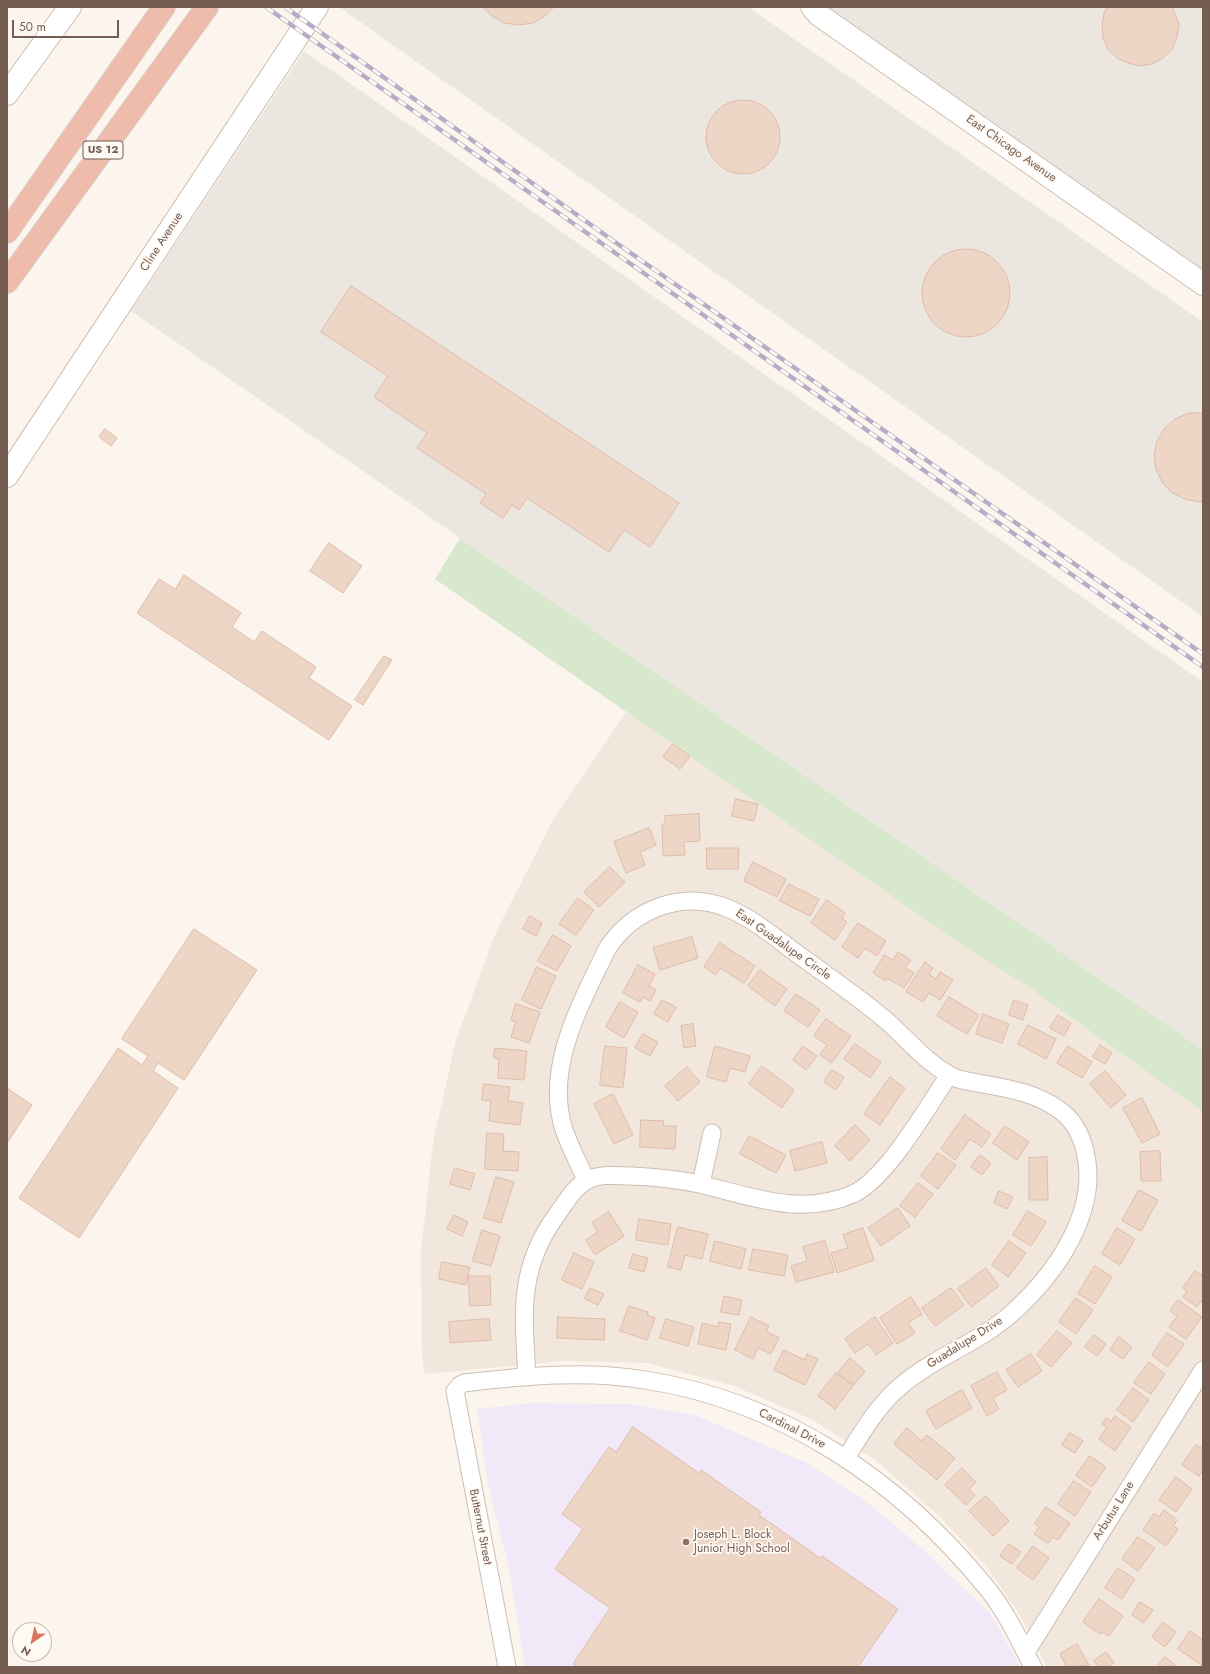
<!DOCTYPE html>
<html>
<head>
<meta charset="utf-8">
<style>
	body { margin:0 }
	#map { position:relative; width:1210px; height:1674px; overflow:hidden; background:#fbf5ed; font-family:Jost,sans-serif }
	canvas { display:block }
	.frame { position:absolute; inset:0; border:8px solid #755d51; pointer-events:none }
	.north { position:absolute; left:12px; top:1622px; width:40px; height:40px; box-sizing:border-box; background:#fef9f3; border:1px solid #c7bbb2; border-radius:50%; rotate:214deg; font-size:11px; font-weight:700; line-height:16px; text-align:center; color:#755d51 }
	.north::after { content:''; display:block; margin:auto; width:14px; height:18px; background:#d8775f; clip-path:polygon(50% 0,100% 100%,50% 72%,0 100%) }
	.scale { position:absolute; left:12px; top:20px; width:107px; height:18px; box-sizing:border-box; border:2px solid #755d51; border-top:0; padding-left:5px; font-size:12px; line-height:14px; white-space:nowrap; color:#755d51; -webkit-text-stroke:3px #fef9f3; paint-order:stroke }
</style>
</head>
<body>
<div id="map">
<canvas width="1210" height="1674"></canvas>
<div class="frame"></div>
<div class="north">N</div>
<div class="scale">50 m</div>
</div>
<script>
const ctx = document.querySelector('canvas').getContext('2d');
ctx.lineJoin = 'round';
function paint(path, color) { ctx.fillStyle = color; ctx.fill(path, 'evenodd'); }
function trace(path, color, width, dash) { ctx.strokeStyle = color; ctx.lineWidth = width; ctx.lineCap = dash ? 'butt' : 'round'; ctx.setLineDash(dash || []); ctx.stroke(path); }
function label(font, color, halo, rows, align = 'center') {
  ctx.font = font + ' Jost,sans-serif'; ctx.lineWidth = 3.5; ctx.setLineDash([]); ctx.textBaseline = 'middle'; ctx.strokeStyle = halo; ctx.fillStyle = color; for (const [text, x, y, turn = 0] of rows) {
    ctx.save(); ctx.translate(x, y); ctx.rotate((+turn || 0) * Math.PI / 180); ctx.textAlign = isNaN(turn) ? turn : align; if (halo) ctx.strokeText(text, 0, 0); ctx.fillText(text, 0, 0); ctx.restore();
  }
}
const residential = new Path2D(`
	M627 711 968 949 1030 988 1203 1112V1667H1047L1022 1619 987 1567 938 1515 875 1460 813 1420 734 1386 647 1363 564 1361 425 1374 422 1357 421 1251 433 1143 456 1040 496 932 554 818Z`);
const industrial = new Path2D(`
	M339 7H748L1203 322V617Z
	M808 7H1203V284Z
	M304 51 1203 682V1050L131 311Z`);
const education = new Path2D(`
	M530 1403 631 1404 695 1415 807 1463 871 1505 927 1553 990 1613 1021 1667H525L509 1568 488 1484 477 1409Z`);
const green = new Path2D(`
	M460 538 1203 1050V1112L1030 988 968 949 435 579Z`);
const building = new Path2D(`
	M483 7H554L545 16 533 23 519 25 504 23 492 16Z
	M1108 7H1172L1179 24 1177 37 1172 49 1163 58 1152 64 1140 66 1128 63 1117 58 1108 49 1103 38 1102 25 1104 13Z
	M706 137a37 37 0 1 1 74 0a37 37 0 1 1-74 0Z
	M922 293a44 44 0 1 1 88 0a44 44 0 1 1-88 0Z
	M351 286 679 503 650 547 624 530 609 552 527 498 519 510 512 505 503 518 480 503 486 494 417 448 427 433 374 397 388 376 321 332Z
	M1189 413H1203V501L1199 502 1185 499 1172 493 1162 482 1156 469 1154 455 1157 441 1164 429 1175 419Z
	M105 429 117 438 111 446 99 437Z
	M329 543 362 566 343 593 310 571Z
	M184 575 241 613 232 627 254 642 262 631 316 667 309 678 352 706 329 740 137 613 159 579 175 589Z
	M384 656 392 660 363 705 355 700Z
	M673 744 690 756 680 769 663 757Z
	M736 799 758 804 754 821 732 816Z
	M699 814 700 841 684 842 685 855 663 856 662 824H665V816Z
	M649 828 656 845 640 852 645 865 626 873 614 842Z
	M707 848H739L738 869H707Z
	M753 862 786 879 777 897 744 881Z
	M610 867 625 882 599 907 584 892Z
	M789 884 819 899 810 916 780 901Z
	M578 898 594 910 576 935 559 924Z
	M827 900 845 913 842 918 847 922 835 940 811 923Z
	M530 916 542 923 536 936 523 929Z
	M858 923 886 941 877 956 865 948 858 958 842 947Z
	M194 929 257 970 184 1080 158 1063 153 1071 178 1088 79 1238 19 1198 118 1048 142 1065 148 1056 122 1039Z
	M553 935 571 946 557 971 538 961Z
	M692 937 698 958 660 970 653 948Z
	M720 943 755 966 744 983 720 968 716 975 704 967Z
	M898 952 911 960 905 968 914 973 904 988 887 978 886 981 873 973 884 955 893 960Z
	M925 962 933 968 929 974 936 979 940 972 953 980 940 1000 929 993 923 1002 906 992Z
	M638 965 655 974 649 986 656 990 650 1001 643 997 640 1002 623 993Z
	M537 967 556 976 541 1009 522 1000Z
	M760 970 787 989 775 1006 748 986Z
	M796 994 820 1010 808 1027 784 1011Z
	M949 997 979 1015 967 1034 937 1016Z
	M662 1000 676 1007 668 1022 654 1014Z
	M1014 1000 1028 1005 1023 1020 1009 1015Z
	M620 1002 638 1012 624 1038 606 1027Z
	M516 1004 540 1012 529 1043 511 1037 516 1022 511 1020Z
	M983 1014 1009 1024 1002 1043 976 1034Z
	M1058 1015 1071 1023 1064 1036 1050 1028Z
	M826 1019 851 1036 832 1063 820 1055 827 1045 814 1036Z
	M693 1024 696 1046 684 1048 681 1026Z
	M1028 1025 1056 1039 1046 1059 1018 1044Z
	M643 1034 658 1042 650 1056 635 1048Z
	M855 1044 881 1062 870 1078 844 1059Z
	M1100 1045 1112 1053 1105 1064 1093 1057Z
	M605 1046 627 1048 623 1088 600 1085Z
	M715 1046 750 1056 745 1072 730 1068 726 1082 707 1077Z
	M803 1046 817 1056 806 1070 793 1060Z
	M1068 1046 1092 1062 1082 1078 1057 1063Z
	M495 1048 527 1051 524 1080 498 1078 499 1059 494 1058Z
	M762 1066 794 1090 782 1108 749 1084Z
	M687 1067 700 1082 678 1101 665 1086Z
	M832 1070 844 1077 836 1090 824 1082Z
	M1105 1071 1126 1095 1111 1108 1090 1084Z
	M890 1077 905 1088 880 1125 864 1114Z
	M484 1084 510 1087 508 1101 523 1103 520 1125 489 1121 491 1101 482 1100Z
	M7 1088 32 1105 7 1143Z
	M613 1094 633 1135 614 1144 594 1104Z
	M1142 1098 1160 1134 1142 1143 1123 1108Z
	M965 1115 991 1134 982 1147 970 1139 955 1160 941 1149Z
	M641 1120 664 1121 663 1126H676L675 1149 640 1147Z
	M855 1125 870 1140 850 1161 835 1146Z
	M1005 1126 1029 1142 1017 1160 993 1143Z
	M487 1133 504 1134 503 1151 519 1152 518 1171 485 1169Z
	M749 1136 786 1155 776 1173 740 1154Z
	M822 1142 827 1163 795 1171 790 1151Z
	M1160 1151 1161 1181H1141L1140 1152Z
	M938 1153 956 1165 938 1189 921 1176Z
	M980 1155 991 1163 982 1175 971 1167Z
	M1047 1157 1048 1200H1029V1158Z
	M455 1168 475 1174 470 1190 450 1184Z
	M496 1177 514 1182 501 1223 484 1218Z
	M918 1183 933 1194 915 1217 900 1206Z
	M1139 1190 1158 1200 1141 1231 1122 1221Z
	M999 1191 1013 1197 1007 1209 994 1203Z
	M898 1208 910 1226 881 1246 868 1228Z
	M1028 1211 1046 1222 1031 1246 1013 1235Z
	M609 1212 624 1236 595 1255 586 1240 598 1232 592 1223Z
	M454 1215 468 1222 462 1236 447 1229Z
	M639 1219 671 1224 668 1245 636 1240Z
	M678 1227 708 1234 702 1259 685 1255 681 1270 668 1267Z
	M863 1228 874 1260 837 1273 831 1253 848 1248 843 1235Z
	M1117 1228 1135 1239 1120 1265 1102 1254Z
	M482 1230 500 1236 491 1266 473 1261Z
	M715 1241 746 1249 741 1269 710 1261Z
	M825 1241 834 1272 796 1282 791 1266 807 1261 803 1247Z
	M1009 1241 1026 1253 1008 1277 992 1265Z
	M753 1249 788 1255 784 1276 749 1270Z
	M574 1253 594 1262 582 1289 562 1280Z
	M633 1254 648 1258 644 1272 629 1268Z
	M442 1262 470 1267 466 1285 439 1279Z
	M1095 1266 1112 1277 1095 1304 1078 1294Z
	M986 1268 999 1286 971 1307 958 1289Z
	M1195 1271 1203 1276V1302L1201 1301 1197 1307 1183 1297 1187 1291 1183 1288Z
	M469 1276H490L491 1305 470 1306Z
	M590 1288 604 1294 598 1305 585 1299Z
	M951 1288 964 1305 935 1326 922 1308Z
	M724 1296 742 1300 739 1315 721 1312Z
	M911 1297 922 1314 908 1323 915 1333 897 1344 880 1318Z
	M1076 1298 1093 1310 1076 1334 1059 1322Z
	M1178 1300 1202 1317 1186 1339 1169 1327 1177 1316 1170 1311Z
	M629 1306 648 1312 647 1315 655 1318 647 1340 620 1331Z
	M558 1317 605 1319 604 1340 557 1338Z
	M751 1317 769 1326 766 1331 779 1338 771 1354 758 1348 753 1359 735 1350Z
	M875 1317 893 1343 876 1355 868 1344 855 1353 845 1339Z
	M489 1319 491 1340 450 1343 449 1322Z
	M666 1319 694 1327 688 1346 660 1338Z
	M719 1322 731 1324 726 1350 698 1344 702 1323 718 1327Z
	M1057 1331 1072 1343 1051 1367 1037 1355Z
	M1167 1333 1184 1344 1168 1367 1152 1355Z
	M1094 1335 1106 1344 1097 1356 1085 1347Z
	M1119 1337 1132 1347 1123 1359 1110 1350Z
	M784 1350 805 1360 807 1354 818 1359 805 1385 774 1370Z
	M1031 1354 1042 1371 1018 1387 1006 1370Z
	M850 1358 865 1371 854 1385 838 1373Z
	M1149 1362 1165 1374 1151 1394 1134 1383Z
	M997 1372 1007 1390 993 1398 999 1409 987 1416 971 1386Z
	M836 1373 853 1386 835 1409 818 1396Z
	M1133 1388 1149 1400 1133 1422 1117 1410Z
	M962 1390 972 1408 936 1429 926 1411Z
	M1115 1416 1131 1427 1115 1451 1099 1439 1107 1427 1102 1424 1106 1418 1111 1421Z
	M633 1427 699 1473 701 1470 761 1512 759 1515 820 1558 822 1556 898 1609 858 1667H577L573 1664 610 1608 555 1569 583 1529 562 1514 609 1447 616 1452Z
	M907 1428 922 1441 927 1435 955 1458 937 1480 894 1444Z
	M1070 1433 1083 1441 1075 1453 1062 1445Z
	M1196 1445 1203 1449V1470L1199 1476 1182 1465Z
	M1090 1456 1106 1467 1092 1487 1076 1476Z
	M962 1468 976 1482 969 1489 975 1495 966 1505 945 1485Z
	M1176 1477 1192 1489 1176 1512 1159 1500Z
	M1074 1481 1091 1492 1075 1516 1058 1504Z
	M986 1496 1009 1521 993 1536 969 1511Z
	M1046 1507 1070 1523 1058 1540 1053 1537 1048 1543 1034 1534 1039 1527 1035 1524Z
	M1164 1510 1177 1520 1173 1526 1178 1529 1166 1546 1143 1530 1154 1513 1159 1517Z
	M1138 1537 1155 1548 1138 1571 1122 1559Z
	M1009 1544 1021 1552 1012 1564 1000 1556Z
	M1033 1546 1049 1558 1033 1580 1017 1568Z
	M1118 1568 1135 1579 1122 1599 1105 1588Z
	M1099 1599 1123 1616 1109 1636 1102 1632 1100 1634 1083 1622Z
	M1140 1602 1153 1610 1144 1623 1132 1615Z
	M1163 1622 1176 1632 1165 1647 1152 1637Z
	M1190 1631 1203 1640V1666L1178 1649Z
	M1077 1644 1089 1665 1067 1667 1060 1654Z
	M1106 1652 1114 1663 1109 1667H1099L1094 1661Z
	M1165 1657 1178 1667H1157Z`);
const street = new Path2D(`
	M586 1180C579 1164 570 1147 564 1130 544 1067 581 1004 607 949 633 909 682 890 727 908 755 919 779 941 803 958 832 979 861 999 888 1022 910 1042 930 1067 958 1079 991 1087 1029 1088 1058 1109 1073 1119 1081 1134 1085 1151 1100 1212 1055 1275 1011 1314 976 1345 928 1359 894 1392 874 1411 860 1436 846 1458
	M701 1184 712 1133
	M527 1376C523 1312 518 1267 558 1213 566 1202 575 1186 588 1180 601 1173 618 1176 632 1176 655 1177 677 1179 699 1184 751 1196 799 1217 853 1194 887 1178 927 1108 949 1075
	M1026 1652 1203 1370
	M507 1667 455 1391 460 1385 464 1383C524 1376 585 1370 645 1380 782 1401 900 1481 986 1587 1006 1611 1019 1640 1033 1667`);
const secondary = new Path2D(`
	M812 7 819 15 1203 284
	M7 94 70 7
	M7 476 317 7`);
const highway = new Path2D(`
	M7 232 164 7
	M7 282 207 7`);
const rail = new Path2D(`
	M266 7 1203 667
	M285 7 615 242 1203 654`);
const markers = [
	[686,1542,4,"#8d6e63"]
];
const shields = [
	[103,150,40]
];
const shieldNames = [
	["US 12",103,150]
];
const streetNames = [
	["East Chicago Avenue",1011,149,35],
	["Cline Avenue",162,242,-57],
	["East Guadalupe Circle",783,945,35],
	["Guadalupe Drive",965,1343,-32],
	["Cardinal Drive",792,1429,27],
	["Arbutus Lane",1114,1511,-58],
	["Butternut Street",480,1527,79]
];
const educationNames = [
	["Joseph L. Block",694,1535],
	["Junior High School",694,1549]
];
paint(residential, '#f2e7dc');
paint(industrial, '#ece6e1');
paint(education, '#f2e9f8');
paint(green, '#d8e8cc');
paint(building, '#eed6c7');
trace(building, '#dfbca9', 1);
trace(street, '#cdbeb3', 19);
trace(secondary, '#cfbeb1', 24);
trace(highway, '#d8d2ce', 24);
trace(street, '#fff', 17);
trace(secondary, '#fff', 22);
trace(highway, '#efbbaa', 22);
trace(rail, '#b8abc5', 4.5);
trace(rail, '#fef9f3', 3, [9]);
for (const [x, y, r, color] of markers) { const dot = new Path2D(); dot.arc(x, y, r, 0, 2 * Math.PI); ctx.fillStyle = color; ctx.fill(dot); trace(dot, '#fef9f3', 1.5); }
for (const [x, y, w] of shields) { const box = new Path2D(); box.roundRect(x - w / 2, y - 9, w, 18, 3); ctx.fillStyle = '#fef9f3'; ctx.fill(box); trace(box, '#755d51', 1); }
label('bold 11px', '#755d51', null, shieldNames);
label('12px', '#755d51', '#fef9f3', streetNames);
label('12px', '#785e54', '#fef9f3', educationNames, 'left');
</script>
</body>
</html>
